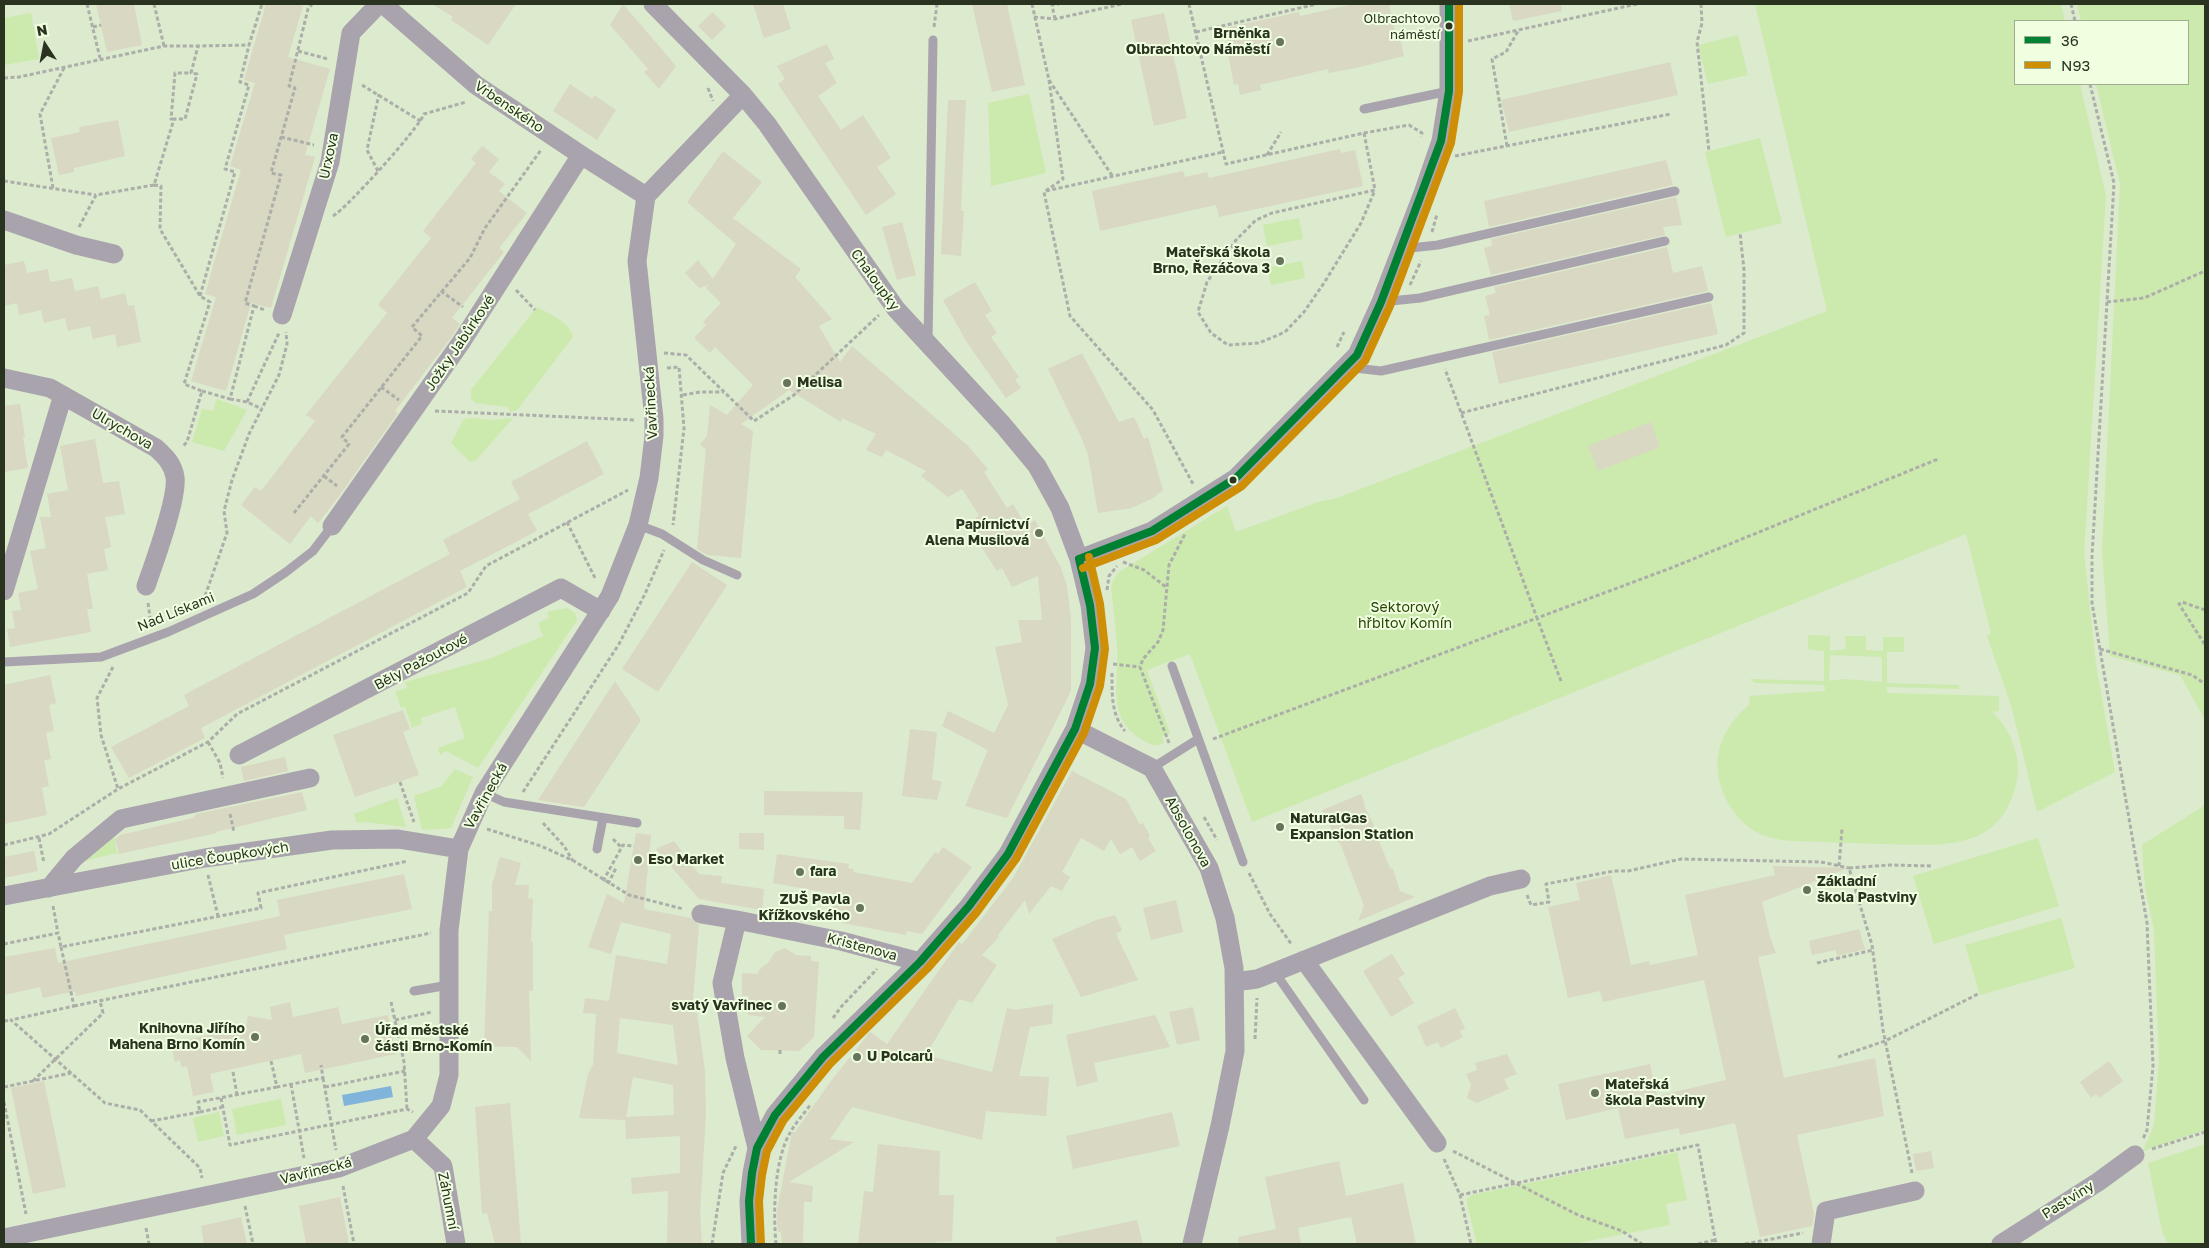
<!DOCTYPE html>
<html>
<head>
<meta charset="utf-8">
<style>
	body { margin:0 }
	#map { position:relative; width:2209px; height:1248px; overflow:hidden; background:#dceace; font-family:"Golos Text",sans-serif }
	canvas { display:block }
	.frame { position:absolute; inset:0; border:5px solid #29331f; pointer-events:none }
	.legend { position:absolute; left:2014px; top:20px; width:175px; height:65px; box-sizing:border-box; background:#efffe0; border:1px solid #a0ad93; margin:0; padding:6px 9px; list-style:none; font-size:15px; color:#29331f }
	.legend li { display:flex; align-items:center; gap:10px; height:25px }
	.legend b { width:25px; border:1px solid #a0ad93 }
	.north { position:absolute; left:20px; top:20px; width:50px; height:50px; -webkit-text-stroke:4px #efffe0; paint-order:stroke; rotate:349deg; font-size:14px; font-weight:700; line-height:20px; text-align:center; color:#29331f }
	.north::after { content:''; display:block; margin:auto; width:18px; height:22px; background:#29331f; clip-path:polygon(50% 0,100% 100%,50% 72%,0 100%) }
</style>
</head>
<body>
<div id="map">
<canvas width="2209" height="1248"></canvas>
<div class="frame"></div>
<ul class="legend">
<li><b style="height:6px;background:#008033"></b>36</li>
<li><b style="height:6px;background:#ce8f06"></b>N93</li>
</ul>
<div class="north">N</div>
</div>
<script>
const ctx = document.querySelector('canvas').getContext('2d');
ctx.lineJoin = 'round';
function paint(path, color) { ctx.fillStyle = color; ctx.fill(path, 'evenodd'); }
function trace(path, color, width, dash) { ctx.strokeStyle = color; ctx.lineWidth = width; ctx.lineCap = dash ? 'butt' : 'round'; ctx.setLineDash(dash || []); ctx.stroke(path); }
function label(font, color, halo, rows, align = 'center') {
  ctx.font = font + ' "Golos Text",sans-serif'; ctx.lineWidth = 4; ctx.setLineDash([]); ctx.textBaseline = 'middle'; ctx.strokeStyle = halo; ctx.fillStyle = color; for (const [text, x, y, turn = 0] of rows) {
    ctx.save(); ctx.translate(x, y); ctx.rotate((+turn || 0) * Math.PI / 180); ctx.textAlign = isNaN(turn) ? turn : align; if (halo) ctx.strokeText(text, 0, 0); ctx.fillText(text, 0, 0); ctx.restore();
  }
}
const green = new Path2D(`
	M1755 4H2061L2065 21H2015V84H2080L2106 196 2084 553 2096 664 2115 772 2037 812 2012 709 1987 636 1991 633 1966 534 1252 822 1190 654 1147 670 1170 733 1162 736 1164 743C1156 747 1151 745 1143 740 1105 719 1120 682 1117 646 1116 627 1113 608 1111 588L1113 580 1119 572 1227 506 1236 532 1318 502 1337 498 1827 311Z
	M2077 4H2205V720L2180 675 2110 656 2102 552 2120 184 2096 84H2188V21H2081Z
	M31 13 39 59 4 65V18Z
	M1738 35 1748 75 1708 84 1698 45Z
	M1029 94 1046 173 991 186 988 103Z
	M1760 138 1782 223 1726 237 1705 152Z
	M1299 218 1303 239 1267 246 1263 225Z
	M1302 261 1305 278 1271 285 1267 268Z
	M537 307C549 314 570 322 573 337L517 410 510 412 508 407 476 403 471 399V390Z
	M217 399 247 410 224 451 192 442 202 409 213 411Z
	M471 418 493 420 513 418 476 460 470 462 451 443 464 419Z
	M567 608 575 613 577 620 478 768 446 751 440 755 438 748 465 738 455 707 421 718 422 724 412 728 405 707 401 708 395 691 407 688 405 682 489 659 543 636 538 623 549 618 547 612Z
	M1808 635 1830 636V651L1846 649 1845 636H1866V650L1883 651V637H1904V652H1887V683L1960 685 1958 689 1887 687V693L1999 696V711L1992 712C2010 728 2022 758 2017 781 2001 854 1940 845 1882 844 1852 843 1821 842 1791 841 1783 840 1775 839 1768 837 1731 825 1707 777 1722 741 1728 726 1737 715 1750 704L1749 696 1825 691 1824 685 1755 683 1750 679 1824 681V651L1808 649ZM1830 655 1882 657V682L1844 679 1829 681Z
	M455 769 473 777 451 828 422 830 414 796 442 786Z
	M397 798 406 827 365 822 357 823 354 814Z
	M2205 805V1130L2143 1151 2154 1125 2159 1061 2154 930 2145 887 2142 845Z
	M114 836 117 853 80 862Z
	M2038 838 2059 906 1934 944 1913 876Z
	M2061 918 2075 968 1980 995 1965 945Z
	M281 1099 286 1125 237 1135 232 1109Z
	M219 1112 224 1136 198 1142 193 1118Z
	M2205 1144V1244H2168L2162 1231 2148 1163Z
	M1677 1152 1687 1200 1666 1204 1670 1225 1573 1244H1477L1467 1204V1199L1472 1195Z`);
const water = new Path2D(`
	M391 1086 393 1097 344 1106 342 1095Z`);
const building = new Path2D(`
	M96 4H134L142 45 107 52Z
	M266 4H293L303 6 288 57 330 69 305 155 315 157 271 308 251 303 226 391 191 381 216 297 205 294 241 170 230 166 255 83 244 80Z
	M432 4H516L488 45 451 20 453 17Z
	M623 4 676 66 659 89 644 72 648 69 610 25Z
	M753 4H783L791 29 764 38Z
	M972 4H1007L1025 85 992 92Z
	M1354 4H1389L1395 34H1399L1404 56 1356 68 1329 73 1328 69 1260 85 1261 90 1240 95 1238 84 1234 85 1228 54 1231 53 1225 28 1299 12 1300 16Z
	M1509 4H1561L1562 11 1513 21Z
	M713 12 726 26 712 40 698 26Z
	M1164 13 1187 118 1154 126 1131 20Z
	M827 44 834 59 825 63 837 83 818 96 841 130 863 115 891 158 877 167 896 194 866 215 778 84 785 79 777 66Z
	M1670 62 1678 95 1509 132 1501 100Z
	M570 84 592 99 594 95 616 110 597 140 553 111Z
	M948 100H966L961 211H964L961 256 941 254Z
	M118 120 125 156 74 168V172L59 175 51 138 80 132 79 127Z
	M482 146 499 159 489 172 505 184 499 191 527 213 499 248 504 252 452 318 460 324 453 335 395 411 398 413 337 499 318 523 311 516 290 544 241 505 255 487 261 491 315 421 306 415 387 313 378 305 431 238 423 231 476 163 471 159Z
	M1340 149 1341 153 1355 150 1363 186 1219 217 1216 205 1100 231 1092 191 1183 171 1185 177 1207 172 1209 178Z
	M723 151 762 182 733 218 801 269 795 277 832 319 819 326 840 362 852 346 967 445 988 469 984 472 1007 508 1013 504 1026 526 1035 520 1061 568 1067 586 1071 620V691L1007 818 965 806 988 750 942 726 948 711 994 733 1008 705 995 647 1022 642 1018 620H1042L1038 576 1012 587 1002 568 997 571 967 525 979 515 962 489 948 497 921 476 926 471 886 450 882 457 866 450 876 434 842 418 841 422 789 390 741 424 753 431 741 558 707 555 697 549 706 448 705 449 700 444 707 436 710 405 727 415 753 385 715 347 710 353 694 338 706 325 703 322 721 303 706 288 709 285 699 288 685 273 698 260 713 279 736 244 687 202Z
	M1666 160 1673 185 1489 227 1484 201Z
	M1676 197 1682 225 1663 227 1665 235 1491 275 1484 248 1492 246 1491 239Z
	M902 222 916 275 897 280 882 227Z
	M1667 247 1673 273 1702 266 1708 291 1489 340 1484 316 1490 315 1485 296 1496 293 1494 287Z
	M24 261 27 273 48 269 50 282 72 278 75 291 98 286 101 299 125 293 128 306 134 305 141 342 117 347 115 334 93 339 90 326 68 331 65 318 44 323 41 310 19 315 17 303 4 306V265Z
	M975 282 992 311 985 315 997 333 991 337 1019 377 1015 380 1021 388 1006 398 968 344 943 300Z
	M1711 303 1718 334 1499 384 1492 352Z
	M1082 353 1119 422 1134 417 1144 439 1148 437 1163 490 1153 498 1132 508 1098 513 1088 455 1081 437 1048 369Z
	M20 404 25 437H23L28 468 4 472V406Z
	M1651 422 1660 447 1598 471 1588 446Z
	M95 439 103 483 119 481 125 514 105 517 111 547 104 549 108 570 87 574 93 609H87L91 632 10 647 7 629 15 628 12 611 21 610 18 593 38 589 30 551 46 548 40 517H51L47 494 68 490 60 446Z
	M587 441 604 474 528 514 537 531 460 571 467 587 201 728 205 738 129 778 111 747 189 706 184 695 450 554 443 540 520 499 511 482Z
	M692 562 727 585 658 692 622 669Z
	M50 675 56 703 49 705 54 731 46 733 51 759 44 760 49 786 42 788 47 815 4 824V685Z
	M615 681 641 720 584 807 538 800Z
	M403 710 410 729 403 732 419 775 355 797 333 735Z
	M910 729 937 732 932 779 942 782 937 800 902 796Z
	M285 757 288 771 244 781 241 767Z
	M1072 771 1126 799 1140 825 1143 823 1150 836 1148 838 1156 851 1140 861 1132 847 1120 854 1111 839 1104 851 1081 838 1062 872 1070 877 1062 891 1051 886 1029 914 1025 900 998 935 999 937 982 955 997 965 972 1003 959 999 926 1055 992 1072 1007 1008 1015 1010 1053 1004 1052 1024 1030 1027 1019 1076 1049 1077 1046 1116 986 1111 982 1140 852 1107 830 1139 854 1142 789 1182 813 1186 812 1202H804L803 1244H782L781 1232H778L777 1221V1210L792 1132H795L831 1081 870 1032 887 1044 959 942 962 944 1013 878Z
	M764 791 863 792 860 830 844 829V816L764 815Z
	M302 792 307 810 216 832 217 833 119 854 115 839 120 835 193 818 196 814Z
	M1361 794 1365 804 1364 806 1374 825 1373 827 1390 868 1393 869 1400 891 1415 897 1358 921 1364 906 1340 843H1338L1322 810Z
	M636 833 651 835 644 909 691 918 699 925 692 1012 697 1013 705 1071 706 1114 700 1213 702 1244H667L668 1191 632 1194 631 1178 680 1173V1136L626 1139 625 1120 579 1118 588 1074 593 1065 596 1014 583 1013 585 998 609 1001 616 955 667 964 671 934 621 922 611 954 588 947 607 894 624 903ZM620 1018 673 1025 678 1065 617 1053ZM633 1077 673 1085 674 1115 626 1117Z
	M739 833H764V850L739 849Z
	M674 841 699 874 722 876 721 883 764 889 762 910 699 899 656 849Z
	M943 847 972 867 922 934 907 931 906 935 842 923 843 918 830 915 834 894 773 883 777 854 849 864 848 868 854 869 853 872 912 883 935 852 938 854Z
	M34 851 38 871 4 878V857Z
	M500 857 521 863 515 885H529L528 898 533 899 531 942H533V991H529L531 1061 517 1047 484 1046 489 911H492V885Z
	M1773 866 1848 868 1762 902 1770 937 1776 953 1758 957 1784 1078 1875 1058 1884 1116 1797 1135 1814 1214 1812 1226 1760 1237 1735 1123 1680 1135 1679 1128 1625 1139 1618 1108 1566 1120 1558 1084 1650 1064 1657 1096 1726 1080 1704 980 1603 1002 1600 991 1568 998 1548 907 1580 900 1576 883 1611 875 1631 965 1649 961 1650 965 1698 955 1685 895 1775 875Z
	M404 874 412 909 284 935 287 949 76 996 75 991 43 998 40 987 4 995V957L55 948 58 963 280 916 277 900Z
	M1176 900 1183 932 1151 940 1143 908Z
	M1115 915 1122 930 1116 934 1138 980 1081 997 1052 939 1096 920Z
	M1859 929 1865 949 1837 956 1836 950 1812 955 1809 941Z
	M785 948 796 955 811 956V961L819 962 814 1037 799 1051 761 1050 747 1036 765 1017 748 1015 749 996H742V973L757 974 762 967 768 963 775 952Z
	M1392 954 1405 974 1398 978 1414 1003 1391 1017 1363 971Z
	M290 1002 293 1017 338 1007 342 1024 388 1015 396 1054 305 1073 301 1054 210 1074 214 1092 193 1096 187 1066 181 1067 180 1060 175 1062 171 1043 246 1027 248 1016 272 1020 270 1007Z
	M1193 1007 1200 1040 1177 1045 1169 1012Z
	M1455 1008 1465 1028 1460 1031 1463 1037 1441 1048 1438 1042 1426 1047 1417 1026Z
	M1155 1015 1170 1047 1094 1063 1098 1081 1077 1087 1066 1035Z
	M1507 1054 1517 1074 1504 1079 1509 1089 1477 1103 1467 1098 1471 1085 1466 1074 1477 1070 1475 1063Z
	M2109 1061 2123 1081 2099 1098 2096 1094 2091 1098 2080 1082Z
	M44 1081 66 1187 33 1194 11 1088Z
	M510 1103 521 1244H495L487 1213 482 1214 475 1107Z
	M1172 1112 1180 1146 1073 1169 1066 1136Z
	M878 1144 940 1151 939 1195H954L952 1241 935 1242V1244H858L864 1191 873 1192Z
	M1931 1151 1934 1168 1916 1171 1913 1154Z
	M1339 1161 1346 1196 1403 1183 1416 1244H1357L1351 1217 1298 1228 1301 1244H1238V1237L1276 1229 1265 1177Z
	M340 1197 349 1244H306L299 1206Z
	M241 1217 247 1244H204L201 1226Z
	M1137 1220 1143 1244H1057L1056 1237Z`);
const path = new Path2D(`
	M87 4 100 58
	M154 4 164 46
	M1032 4 1049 80 1113 177
	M1189 4 1226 164 1364 133 1409 125 1422 133 1421 137
	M1701 4 1702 23 1697 42 1709 151
	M2071 4 2075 21
	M1034 17 1055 19 1122 4
	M1055 19 1052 5 1059 4
	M93 27 101 25
	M934 27 937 4
	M1196 32 1317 4
	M1468 41 1637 4
	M298 51 328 59
	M4 78 19 77 164 46H198
	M1049 80 1063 179 1044 192 1070 316 1153 410 1193 484
	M2090 84 2114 183 2092 556V603L2147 923 2153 1066 2147 1130 2143 1139
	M362 85 422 122
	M708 88 713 101
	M174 119H171L175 73H191
	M1364 133 1375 190 1272 213 1256 220 1236 240 1207 282 1198 312 1211 333 1228 345 1259 343 1285 332 1304 312 1324 283 1361 223 1375 190
	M281 137 314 145
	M1507 146 1492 59 1506 52 1518 31
	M1267 155 1281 132
	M1455 156 1671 114
	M378 171 367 150 379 94
	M4 181 96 195
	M154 185 161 186 160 229 200 296 210 302 184 384 202 391 187 442 182 447
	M53 188 40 114 65 66
	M1046 191 1223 152
	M333 216C347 208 419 128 424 114L466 102
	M79 227 96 195 154 185 174 119H185L197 74 191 73 198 46 249 45 262 4
	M1432 232 1437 214
	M1410 285 1421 261
	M516 290 535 310
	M441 291 463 307
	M200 296 235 172 225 169 249 85 240 82 249 45
	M2107 302 2144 298 2205 271
	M254 306 265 310
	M1337 347 1344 332
	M664 353 686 355 754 421 794 395 879 315
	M667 368 679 367 684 428 673 525
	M381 387 399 400
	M202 391 230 399 254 306 245 303 281 175 271 173 295 88 289 86 308 9 312 4
	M683 395 700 392H724
	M230 399 247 402 262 409
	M247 402 279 333
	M435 411 636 420
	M1461 413 1726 345 1744 333V270L1740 233
	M324 476 337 486
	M294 513 349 444 342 437 422 336 412 327 470 258 485 228 541 150
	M567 522 596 580
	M1123 562 1144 570 1166 587
	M1107 590 1109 576 1117 566
	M203 602 227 533 224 511 232 480 249 434 279 375 287 344 286 332
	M148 603 151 624
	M2205 610 2182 602 2179 604 2205 645
	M2100 649 2192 675 2205 684
	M1113 664 1140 667
	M113 667 97 698 101 735 118 789
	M1112 673C1112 694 1111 714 1125 731
	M1561 681 1537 618 1671 568 1938 459
	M1213 739 1537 618 1445 369
	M208 742 220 763 223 778
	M1169 743 1140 667 1143 659 1158 642 1163 630 1169 565 1185 534
	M400 782 414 822
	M523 792 619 644 645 594 664 550
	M230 814 234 832
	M1204 817 1217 840
	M543 823 564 846 573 861
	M487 829 541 846 574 861 629 895 683 909
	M39 838 44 863
	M613 839 621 847
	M4 845 49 834 118 789 208 742 237 714 468 593 486 566 628 490
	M1839 866 1842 829
	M1249 873 1270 914 1292 945
	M208 875 218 916
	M603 881 623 845 634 846
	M608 884 616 868
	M1527 895 1531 905 1549 902 1546 884 1614 871H1628L1681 859 1821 862 1849 868
	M53 906 58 933
	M4 944 58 933 61 947 261 908 258 893 408 861
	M61 947 74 1006 11 1020 105 1103 140 1110 200 1168 202 1178
	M1817 963 1873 950
	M391 1002 404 1062 407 1109
	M74 1006 431 933
	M833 1018 841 1007 877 969
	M395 1020 432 1012
	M4 1021 11 1020
	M1255 1039 1257 998
	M780 1050V1055
	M1838 1057 1885 1041 1978 994
	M271 1061 277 1087 323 1078 321 1065
	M233 1072 237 1095
	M323 1078 336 1150
	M33 1081 103 1013 100 1001
	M291 1084 304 1158
	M4 1087 71 1073
	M325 1087 405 1071
	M221 1098 230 1145 407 1109 413 1112
	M4 1102 26 1214
	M200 1112 223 1107
	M151 1121 200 1112 198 1102 277 1087
	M2152 1149 2205 1132
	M1453 1151 1578 1215 1622 1231 1642 1244
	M1444 1159 1460 1195 1471 1244
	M1912 1173 1883 1030 1872 945 1849 868 1890 865 1933 866
	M343 1186 354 1244
	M1460 1195 1698 1145 1716 1244
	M245 1206 253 1244
	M146 1228 149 1244
	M712 1244 723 1173 737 1144
	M776 1244C773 1213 774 1160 790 1133 795 1123 804 1114 811 1104
	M1698 1244 1715 1240
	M1745 1244 1803 1233`);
const lane = new Path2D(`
	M1364 109 1449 91
	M1401 249 1438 245 1675 191
	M1381 302 1420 298 1665 241
	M928 341 933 40
	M1346 367 1381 371 1709 297
	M638 525 662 534 703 560 737 575
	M4 662 101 657 168 632 253 594 286 572 313 551 332 526
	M1172 666 1243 862
	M1152 768 1198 739
	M484 793 504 802 637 823
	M597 849 603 818
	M1274 971 1364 1100
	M414 991 449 985`);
const street = new Path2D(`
	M383 4 476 85 581 155 646 196
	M653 4 743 95 767 124 896 309 1003 425 1037 466 1060 508 1079 559 1090 605 1095 648 1090 684 1075 729 1008 854 969 906 920 962 823 1057 775 1115 757 1148 752 1173 749 1201 751 1244
	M4 220 76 245 114 254
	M282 315 330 162 351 33 379 4
	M4 378 50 388 156 448C165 456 173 464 175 477 178 498 154 563 146 586
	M332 526 462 341 581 155
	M1079 559 1152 531 1236 478 1357 355 1381 302 1422 196 1441 141 1449 91V4
	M4 591 63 395
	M1075 729 1152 768 1209 868 1225 918 1234 968 1235 1051 1220 1126 1192 1244
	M239 755 561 588 601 611
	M49 888 74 858 121 819 310 778
	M4 896 205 858 332 840 398 839 459 849
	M701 914 737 920
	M1304 960 1437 1143
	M1234 982 1257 979 1490 886 1521 879
	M414 1139 443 1166 456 1244
	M757 1148 735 1058 722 983 737 920 841 941 920 962
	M4 1238 339 1168 414 1139 441 1106 449 1075V930L459 849 484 793 610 596 638 525 649 478 654 436V419L637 261 646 196 743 95
	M1821 1244 1826 1211 1915 1191
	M2001 1244 2098 1182 2135 1155`);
const bus1 = new Path2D(`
	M1079 559 1152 531 1236 478 1357 355 1381 302 1441 141 1449 91V4
	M751 1244 749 1201 752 1173 757 1148 775 1115 823 1057 920 962 969 906 1008 854 1075 729 1090 684 1095 648 1090 605 1079 559`);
const bus2 = new Path2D(`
	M1083 568 1156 540 1242 486 1365 361 1390 306 1451 143 1459 92V4
	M761 1244 759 1201 762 1175 767 1151 783 1121 830 1064 927 969 977 912 1016 859 1084 733 1100 686 1105 649 1100 604 1089 557`);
const markers = [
	[1449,26,4.5,"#29331f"],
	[1280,42,5,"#68735c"],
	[1280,261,5,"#68735c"],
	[787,383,5,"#68735c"],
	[1233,480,4.5,"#29331f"],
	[1039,533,5,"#68735c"],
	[1280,827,5,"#68735c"],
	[638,860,5,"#68735c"],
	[800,872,5,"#68735c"],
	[1807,890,5,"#68735c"],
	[860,908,5,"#68735c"],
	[782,1006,5,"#68735c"],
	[255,1037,5,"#68735c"],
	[365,1039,5,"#68735c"],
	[857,1057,5,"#68735c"],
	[1595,1093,5,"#68735c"]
];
const busNames = [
	["Olbrachtovo",1440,19],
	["náměstí",1440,35]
];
const poiNames = [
	["Brněnka",1270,34,"right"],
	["Olbrachtovo Náměstí",1270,50,"right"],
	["Mateřská škola",1270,253,"right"],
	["Brno, Řezáčova 3",1270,269,"right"],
	["Melisa",797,383],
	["Papírnictví",1029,525,"right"],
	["Alena Musilová",1029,541,"right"],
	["NaturalGas",1290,819],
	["Expansion Station",1290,835],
	["Eso Market",648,860],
	["fara",810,872],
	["Základní",1817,882],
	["škola Pastviny",1817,898],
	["ZUŠ Pavla",850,900,"right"],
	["Křížkovského",850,916,"right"],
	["svatý Vavřinec",772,1006,"right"],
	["Knihovna Jiřího",245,1029,"right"],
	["Mahena Brno Komín",245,1045,"right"],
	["Úřad městské",375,1031],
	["části Brno-Komín",375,1047],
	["U Polcarů",867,1057],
	["Mateřská",1605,1085],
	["škola Pastviny",1605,1101]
];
const streetNames = [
	["Vrbenského",509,107,34],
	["Urxova",329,156,-78],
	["Chaloupky",875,280,54],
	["Jožky Jabůrkové",460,343,-56],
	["Vavřinecká",651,403,-93],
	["Ulrychova",122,429,30],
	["Nad Lískami",176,612,-22],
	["Běly Pažoutové",421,662,-28],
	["Vavřinecká",486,796,-61],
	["Absolonova",1188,832,61],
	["ulice Čoupkových",230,856,-9],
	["Kristenova",862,947,15],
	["Vavřinecká",316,1171,-14],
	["Pastviny",2068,1200,-32],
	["Záhumní",448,1201,79]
];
const parkNames = [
	["Sektorový",1405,608],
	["hřbitov Komín",1405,624]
];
paint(green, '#cce9ae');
paint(water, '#81b4da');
paint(building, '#d9d8c2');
trace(path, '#acaea9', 3, [4, 2.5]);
trace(lane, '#a9a3ad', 9);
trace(street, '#a9a3ad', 19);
trace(bus1, '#008033', 8);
trace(bus2, '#ce8f06', 8);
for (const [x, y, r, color] of markers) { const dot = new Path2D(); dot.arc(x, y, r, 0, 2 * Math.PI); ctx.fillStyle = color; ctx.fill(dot); trace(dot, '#efffe0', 2); }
label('13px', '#29331f', '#efffe0', busNames, 'right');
label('bold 14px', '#29331f', '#efffe0', poiNames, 'left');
label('14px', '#29331f', '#efffe0', streetNames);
label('14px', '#2a4304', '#efffe0', parkNames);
</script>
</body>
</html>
